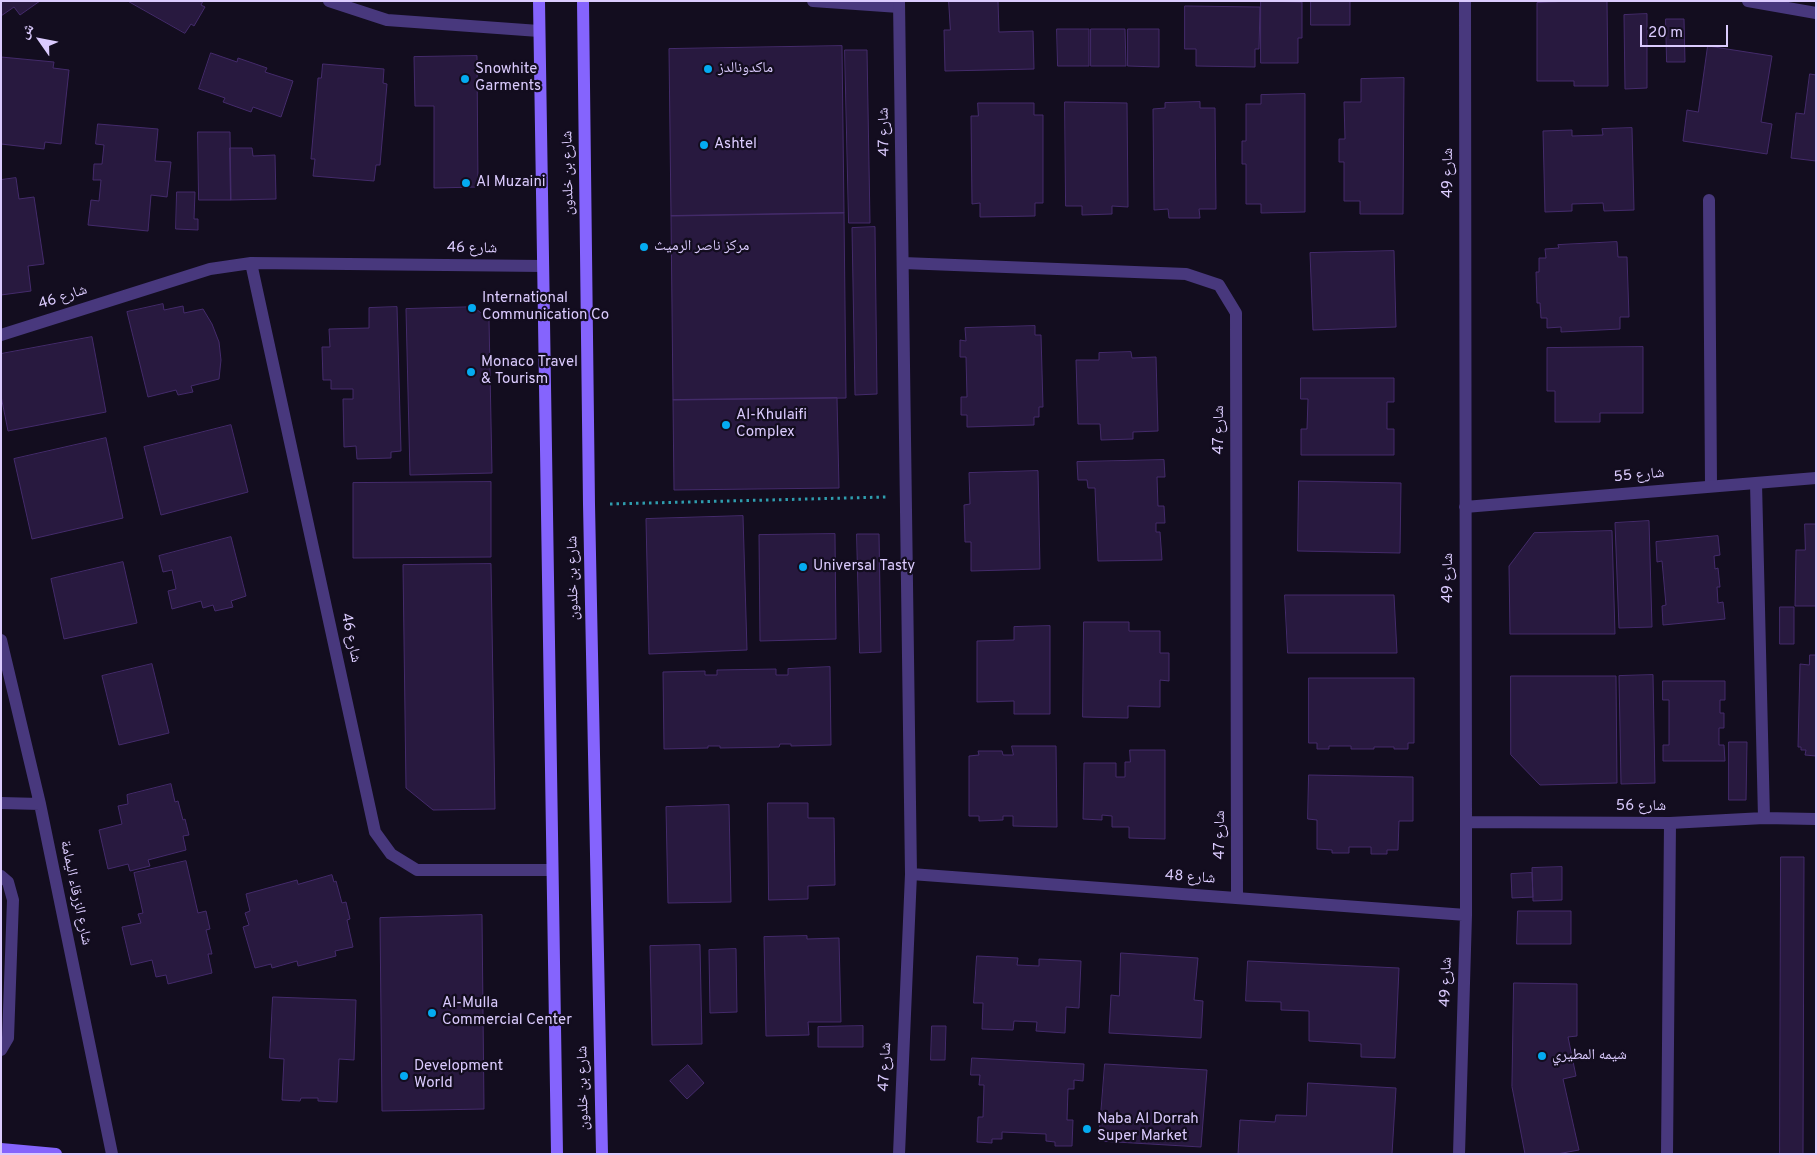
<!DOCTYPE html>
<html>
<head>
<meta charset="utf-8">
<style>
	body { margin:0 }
	#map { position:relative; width:1817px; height:1155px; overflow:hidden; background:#130d1f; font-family:Overpass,"Noto Naskh Arabic",sans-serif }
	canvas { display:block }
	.frame { position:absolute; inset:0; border:2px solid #dbcbfe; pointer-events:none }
	.north { position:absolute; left:15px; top:15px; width:50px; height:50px; -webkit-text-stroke:4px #130d1f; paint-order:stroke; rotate:303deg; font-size:14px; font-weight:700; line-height:20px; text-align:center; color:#dbcbfe }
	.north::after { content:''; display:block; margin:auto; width:18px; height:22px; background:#dbcbfe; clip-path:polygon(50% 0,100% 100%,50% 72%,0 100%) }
	.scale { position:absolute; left:1640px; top:25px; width:88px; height:22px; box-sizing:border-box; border:2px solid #dbcbfe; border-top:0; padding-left:6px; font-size:15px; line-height:18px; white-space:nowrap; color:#dbcbfe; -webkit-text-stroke:4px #130d1f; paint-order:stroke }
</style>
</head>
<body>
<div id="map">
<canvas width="1817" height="1155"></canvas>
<div class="frame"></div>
<div class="north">ش</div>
<div class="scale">20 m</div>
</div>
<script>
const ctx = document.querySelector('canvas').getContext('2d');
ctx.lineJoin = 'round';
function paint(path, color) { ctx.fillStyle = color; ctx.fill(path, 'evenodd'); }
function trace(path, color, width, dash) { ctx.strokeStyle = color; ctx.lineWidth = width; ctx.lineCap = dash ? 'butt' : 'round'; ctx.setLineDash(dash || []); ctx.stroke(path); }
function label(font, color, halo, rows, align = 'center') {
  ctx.font = font + ' Overpass,"Noto Naskh Arabic",sans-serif'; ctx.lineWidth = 4.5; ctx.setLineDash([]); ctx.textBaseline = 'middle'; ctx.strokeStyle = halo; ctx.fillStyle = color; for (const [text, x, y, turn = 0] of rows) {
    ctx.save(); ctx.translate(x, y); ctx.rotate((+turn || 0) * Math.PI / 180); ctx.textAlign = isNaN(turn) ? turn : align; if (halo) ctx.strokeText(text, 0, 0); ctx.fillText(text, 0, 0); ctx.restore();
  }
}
const building = new Path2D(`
	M1 1H40L20 15 14 7 1 16Z
	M128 1H203L201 5 205 7 194 26 191 24 185 33Z
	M949 1H998L999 32 1033 31 1034 69 945 71 944 30H950Z
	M1261 1 1302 2V38H1298V63H1261Z
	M1311 1H1350V25H1311Z
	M1570 1H1607L1608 86H1574V81H1537V3Z
	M1185 6 1260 7 1259 49H1255V67L1196 66V49H1185Z
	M1647 14V88L1625 89 1624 15Z
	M1666 19H1684L1685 62H1667Z
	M1057 29H1089V66H1058Z
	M1091 29H1125L1126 66H1091Z
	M1128 29H1159V67L1128 66Z
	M842 46 844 213 671 216 669 49Z
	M1708 46 1772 56 1761 122 1772 124 1767 154 1683 141 1687 110 1698 112Z
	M845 50H867L870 223H849Z
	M211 53 237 62 238 58 267 68 265 72 293 81 281 117 253 107 251 112 223 102 225 98 199 89Z
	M477 56 478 187 434 188V106H415L414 57Z
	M1 57 54 62 53 68 69 70 61 144 45 142 44 149 1 144Z
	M323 64 384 69 383 83 387 84 380 165H376L374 181 313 176 315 159H311L318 78H321Z
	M1810 74 1816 75V161L1791 158 1796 113 1804 114Z
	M1404 78 1403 214H1360V201H1344V162H1339V139H1345L1344 102H1361V79Z
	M1305 94V212L1261 213V204H1246V164H1242V141H1246V104H1261V95Z
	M1065 102 1127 103 1128 207 1112 206V214L1082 215V206H1066Z
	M1200 102V108H1215L1216 209H1199L1200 218H1169L1168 209 1154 210 1153 109 1165 108V103Z
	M978 103H1034V115H1043V203H1035V216L980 217V203L972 204 971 116H978Z
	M98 124 158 129 155 161 171 162 167 197 151 195 148 231 88 225 91 200 99 201 101 180H93L94 164H102L104 145 96 144Z
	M1632 128 1634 210 1604 211 1603 203 1572 204V211L1545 212 1543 131 1572 130V136L1603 135 1602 129Z
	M198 132H230L231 200H199Z
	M230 148H252L253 156 275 155 276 199 231 200Z
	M16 178 19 199 34 197 44 264 28 266 31 291 1 295V180Z
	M177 192H195L194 219H198V230L176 229Z
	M844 213 846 398 673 400 671 216Z
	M875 227 877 394 855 395 852 228Z
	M1617 242 1618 257H1627L1629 317H1620V329L1561 332V327L1547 328V318H1541L1540 303H1537L1536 272H1539V258H1546L1545 249 1559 248 1558 245Z
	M1394 251 1396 327 1313 330 1310 253Z
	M163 304 164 310 183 306 184 313 203 309 212 324 219 342 221 360 219 379 191 386 193 392 178 395 176 390 148 397 127 312Z
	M397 307 401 451 391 452V458L357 459 356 446 344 447 343 399H353V389H331V380H323L322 347H330L329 329 369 328V308Z
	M474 307 489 320 492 473 410 475 406 309Z
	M1035 326V335H1041L1043 407H1039V417H1034V425L967 427V415H961V397H967L966 357H960V340L966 341 965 328Z
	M92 337 106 412 8 431 1 396V354Z
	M1643 347V413H1600V422H1555V391H1547V348Z
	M1131 352 1132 358 1156 357 1158 431 1133 432V439L1101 440 1100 424H1078L1076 360H1099V353Z
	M1301 378H1394V402H1387V429H1394V455H1301V429H1307L1308 399H1301Z
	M837 398 839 488 674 490 673 400Z
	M231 425 248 492 161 515 144 447Z
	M106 438 123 518 32 539 14 459Z
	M1164 460 1165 477H1157L1158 506H1164L1165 523H1156V532H1160L1162 560 1098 561 1095 488H1088L1087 480H1078L1077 462Z
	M1038 471 1040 569 971 571V542H965L964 505 970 504 969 473Z
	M1299 481 1401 483 1400 553 1298 551Z
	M491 482V557L353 558V483Z
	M743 516 747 650 649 654 646 519Z
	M1649 521 1652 627 1619 628 1615 523Z
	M1805 524H1816V606H1795L1796 550H1805Z
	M1612 531 1615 634H1510L1509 566 1534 533Z
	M835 534 836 639 760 641 759 535Z
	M857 534H879L881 652 860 653Z
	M1718 536 1720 555 1714 556 1715 569 1718 568 1720 587H1717L1718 603 1723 602 1725 619 1663 625 1662 606 1666 605 1662 561 1657 562 1656 542Z
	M231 537 246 596 231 601 233 607 215 611 213 605 203 608 201 601 172 609 168 591 176 589 172 570 163 572 159 556Z
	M123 562 137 623 64 639 51 579Z
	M491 564 495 809 433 810 406 788 403 565Z
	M1285 595H1394L1397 653H1288Z
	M1780 607H1794V644H1780Z
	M1084 622H1129V631H1160V653H1169V681L1160 680V707L1128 706V718L1083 717Z
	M1050 626V714H1014V701L977 702V641L1014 640V627Z
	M1810 655H1816V756L1805 755 1806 750H1801V747H1798L1800 664 1809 665Z
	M152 664 169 733 119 745 102 676Z
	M830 667 831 745 791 746V744H780L779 747 720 748V746H708V748L664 749 663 672 705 671V675H717V670L776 669V675H788V669Z
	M1653 675 1655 783 1621 784 1619 676Z
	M1511 676H1616L1617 783 1540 785 1511 755Z
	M1309 678H1414V743H1408V749H1394V747H1374V749H1351V746H1329V749H1317V743H1309Z
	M1663 681H1725V700H1720V713H1724V728H1719V745H1724L1725 761H1663V745H1669V700H1663Z
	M1729 742H1747L1746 800H1729Z
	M1012 746H1056L1057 827 1013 826V816H1003V820L979 821V816H969V756L979 755 978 751H1002L1003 755H1013Z
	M1130 750H1165V839L1129 838V827H1112V816L1102 815V820L1083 819 1084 763H1116V777H1125V762H1130Z
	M1309 775 1413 777V821H1399L1398 850H1387V854H1371V847H1349V853H1332V850L1317 849V820L1308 819Z
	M171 784 175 802 178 801 183 820 185 819 189 835 183 836 186 850 148 860 150 866 130 871 128 864 108 869 99 830 122 824 118 806 128 804 127 795Z
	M768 803H808V818H834L835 885 808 886V899L769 900Z
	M729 805 731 902 668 903 666 807Z
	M1781 857H1804L1803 1154H1780Z
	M186 861 198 913 206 911 210 929 206 930 212 954H208L212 973 168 984 166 975 156 977 152 960 131 965 122 927 141 923 138 914 143 913 134 873Z
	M1562 867V900L1533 901 1532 868Z
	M1532 873 1533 897 1512 898 1511 874Z
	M332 875 334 882 336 881 342 903 346 902 350 919 347 920 353 947 335 951 336 956 298 966 297 961 272 968 271 964 255 968 243 927 249 925 245 913 250 911 246 894 297 880 298 884Z
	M1518 911H1571V944H1517Z
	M482 915 484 1109 382 1111 380 918Z
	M807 936V939L839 938 841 1022H808L809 1035 766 1036 764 937Z
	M700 945 702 1044 652 1045 650 946Z
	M736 949 737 1012 710 1013 709 950Z
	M1121 953 1198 958 1194 1000 1203 1001 1201 1038 1109 1033 1111 995 1119 996Z
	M977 956 1018 958 1017 965 1039 966V959L1081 961 1079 1008 1066 1007 1065 1033 1036 1031 1037 1022 1014 1021 1013 1030 982 1029 983 1003H974Z
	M1248 961 1399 968 1395 1058 1361 1057V1044L1309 1041V1011L1281 1010V1002L1246 1001Z
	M1514 983 1577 984V1036L1568 1037 1576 1076 1563 1079 1579 1150 1557 1154H1525L1512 1087Z
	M273 997 356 1000 354 1060 339 1059 337 1102 318 1101V1098H301L300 1101 282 1100 284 1059 270 1058Z
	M863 1026V1047H818V1027Z
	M932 1026H946L945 1060H931Z
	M972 1058 1084 1064 1083 1081 1074 1080V1089H1068L1067 1120H1073L1072 1146H1055V1142L1046 1141V1134L1002 1132V1139H992V1143L977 1142 978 1117H983L984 1085H979L980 1075H971Z
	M1105 1064 1207 1070 1201 1147 1099 1141Z
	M688 1065 704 1083 687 1099 670 1081Z
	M1308 1083 1396 1088 1392 1154H1238L1240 1120 1275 1122 1276 1115 1306 1116Z`);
const path = new Path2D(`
	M610 504 886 497`);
const lane = new Path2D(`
	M813 1 899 7
	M1709 200 1711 486
	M1 876 8 882 13 900 8 1038 1 1050
	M1667 1154 1670 823`);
const street = new Path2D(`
	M329 1 387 20 539 31
	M1748 1 1816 13
	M251 263 375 832 391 854 417 870H552
	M903 263 1186 274 1219 285 1236 313 1237 898
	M1 335 210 269 251 263 543 266
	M1756 483 1764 818
	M1465 507 1816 478
	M1 640 40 804 112 1154
	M1 803 40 804
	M1466 822 1670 823 1764 818 1816 819
	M911 874 1466 915
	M899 1154 911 874 899 1
	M1459 1154 1466 915V822L1465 1`);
const secondary = new Path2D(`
	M539 1 557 1154
	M583 1 589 504 602 1154
	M1 1149 56 1154`);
const markers = [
	[708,69,5,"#04abf1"],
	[465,79,5,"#04abf1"],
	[704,145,5,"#04abf1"],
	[466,183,5,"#04abf1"],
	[644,247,5,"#04abf1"],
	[472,308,5,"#04abf1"],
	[471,372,5,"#04abf1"],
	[726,425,5,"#04abf1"],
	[803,567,5,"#04abf1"],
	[432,1013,5,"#04abf1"],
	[1542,1056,5,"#04abf1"],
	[404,1076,5,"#04abf1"],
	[1087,1129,5,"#04abf1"]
];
const poiNames = [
	["ماكدونالدز",718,69],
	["Snowhite",475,70],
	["Garments",475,87],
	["Ashtel",714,145],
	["Al Muzaini",476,183],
	["مركز ناصر الرميث",654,247],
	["International",482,299],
	["Communication Co",482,316],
	["Monaco Travel",481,363],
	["& Tourism",481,380],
	["Al-Khulaifi",736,416],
	["Complex",736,433],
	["Universal Tasty",813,567],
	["Al-Mulla",442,1004],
	["Commercial Center",442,1021],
	["شيمه المطيري",1552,1056],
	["Development",414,1067],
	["World",414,1084],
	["Naba Al Dorrah",1097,1120],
	["Super Market",1097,1137]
];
const streetNames = [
	["شارع 47",885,132,-91],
	["شارع بن خلدون",569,173,-91],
	["شارع 49",1449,173,-90],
	["شارع 46",472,249,1],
	["شارع 46",63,298,-18],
	["شارع 47",1220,430,-90],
	["شارع 55",1639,476,-5],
	["شارع بن خلدون",574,578,-91],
	["شارع 49",1449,578,-90],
	["شارع 46",350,638,78],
	["شارع 56",1641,807],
	["شارع 47",1221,835,-90],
	["شارع 48",1190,878,4],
	["شارع الزرقاء اليمامة",75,893,78],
	["شارع 49",1447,982,-88],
	["شارع 47",886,1067,-87],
	["شارع بن خلدون",584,1088,-91]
];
paint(building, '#28193f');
trace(building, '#442b6b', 1);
trace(path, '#2f9dae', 3, [2.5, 4]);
trace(lane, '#48387d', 12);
trace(street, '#48387d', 12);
trace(secondary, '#8564fd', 12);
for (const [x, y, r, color] of markers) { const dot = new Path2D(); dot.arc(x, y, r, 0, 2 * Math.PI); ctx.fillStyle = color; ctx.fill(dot); trace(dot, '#130d1f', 2); }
label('15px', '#dbcbfe', '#130d1f', poiNames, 'left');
label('15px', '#dbcbfe', '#130d1f', streetNames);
</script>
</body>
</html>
